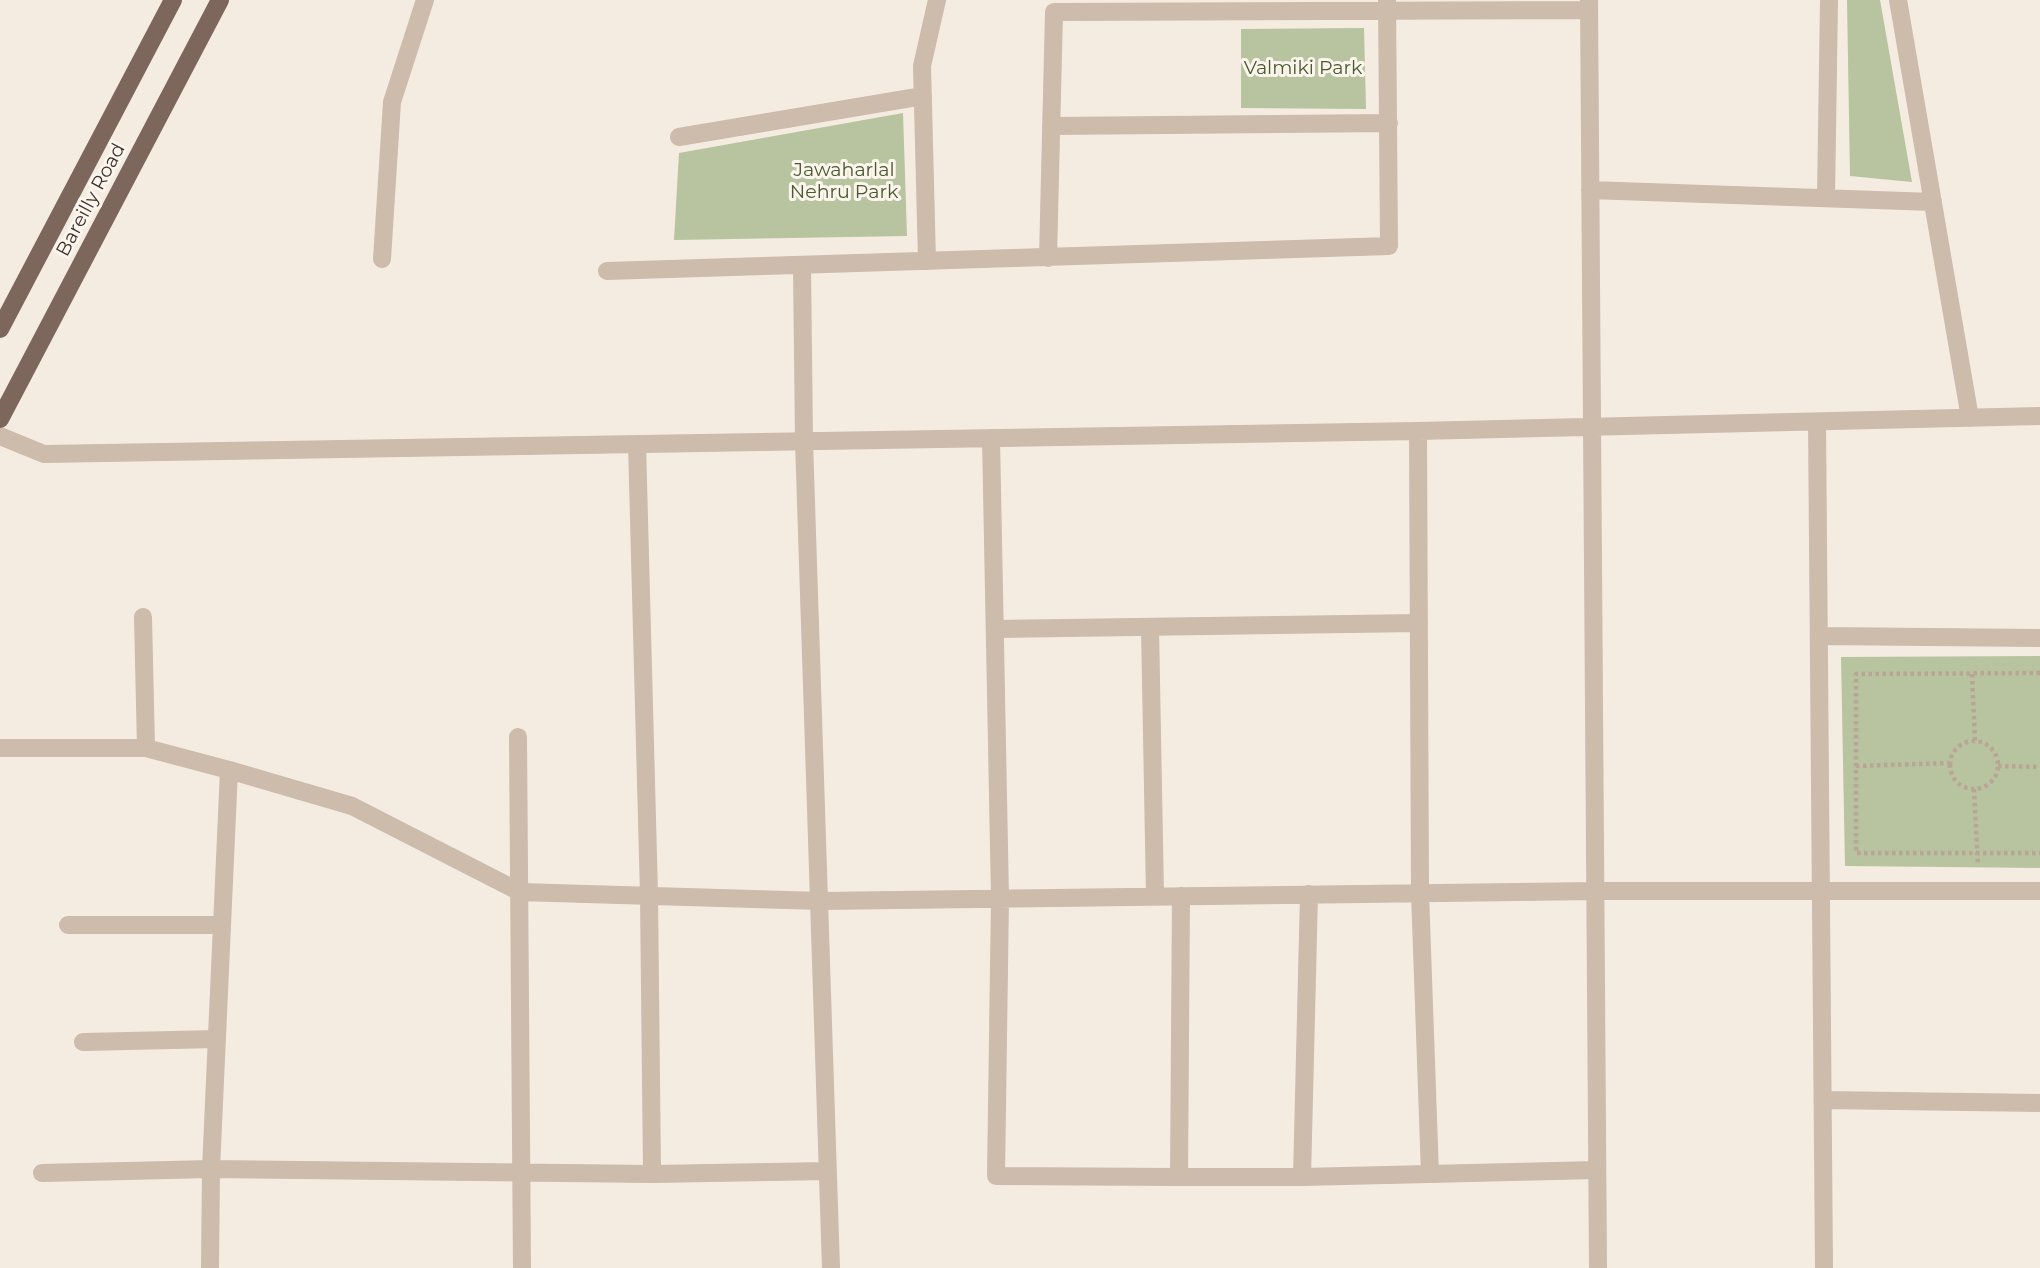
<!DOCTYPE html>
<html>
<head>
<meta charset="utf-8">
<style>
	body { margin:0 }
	canvas { display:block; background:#f4ebe1 }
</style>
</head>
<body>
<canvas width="2040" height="1268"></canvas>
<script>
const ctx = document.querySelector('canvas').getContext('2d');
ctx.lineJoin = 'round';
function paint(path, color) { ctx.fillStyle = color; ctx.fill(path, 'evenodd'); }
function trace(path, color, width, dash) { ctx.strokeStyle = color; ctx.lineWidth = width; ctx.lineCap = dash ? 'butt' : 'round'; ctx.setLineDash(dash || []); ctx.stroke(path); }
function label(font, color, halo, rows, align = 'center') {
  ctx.font = font + ' Montserrat,sans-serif'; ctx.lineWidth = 6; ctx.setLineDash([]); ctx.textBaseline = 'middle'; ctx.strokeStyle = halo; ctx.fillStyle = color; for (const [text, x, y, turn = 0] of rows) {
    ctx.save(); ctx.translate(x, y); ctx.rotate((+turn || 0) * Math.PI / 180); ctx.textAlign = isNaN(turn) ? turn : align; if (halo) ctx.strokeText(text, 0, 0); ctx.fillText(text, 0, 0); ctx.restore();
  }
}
const green = new Path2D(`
	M1847 0H1880L1912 182 1850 176Z
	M1364 28 1366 109 1241 108V29Z
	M903 113 907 236 674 240 679 153Z
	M2040 656V868L1845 866 1841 657Z`);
const path = new Path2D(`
	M2040 673 1856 674V853H2040
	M1972 674 1975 741
	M1950 765a24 24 0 1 1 48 0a24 24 0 1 1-48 0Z
	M1856 766 1950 763
	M1998 766 2040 767
	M1974 789 1978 866`);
const minor = new Path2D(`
	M1589 0 1598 1268
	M1898 0 1970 418
	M1051 126 1389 123
	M679 137 923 96
	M1590 190 1933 202
	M1826 198 1829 0
	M1048 258 1054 12 1589 10
	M382 259 392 102 425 0
	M927 261 922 66 937 0
	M802 265 804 441 831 1268
	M607 271 1389 246 1387 0
	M1817 422 1824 1268
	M1418 431 1420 893 1430 1174
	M0 436 44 454 1418 431 2040 416
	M991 438 1000 898 996 1176 1179 1177
	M637 444 649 894 652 1174
	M143 617 146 748
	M1150 627 1155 896
	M995 629 1419 623
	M1819 636 2040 638
	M518 737 522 1268
	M0 748H146L229 770 352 806 520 892 820 901 1595 891H2040
	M1181 896 1179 1177H1302L1597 1170
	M68 925H222
	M83 1042 217 1039
	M1823 1100 2040 1103
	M42 1173 211 1169 652 1174 828 1171
	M1302 1177 1309 894
	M210 1268 211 1169 229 770`);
const major = new Path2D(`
	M0 329 173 0
	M0 419 220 0`);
const parkNames = [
	["Valmiki Park",1303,68],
	["Jawaharlal",844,170],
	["Nehru Park",844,192]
];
const streetNames = [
	["Bareilly Road",91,200,-62]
];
paint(green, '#b8c4a0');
trace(path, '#b9a596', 4.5, [3.5, 3.5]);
trace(minor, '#cdbbac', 18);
trace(major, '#7d675c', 18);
label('19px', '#4a5a2e', '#fbf5ee', parkNames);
label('19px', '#3b302b', '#fbf5ee', streetNames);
</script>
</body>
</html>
